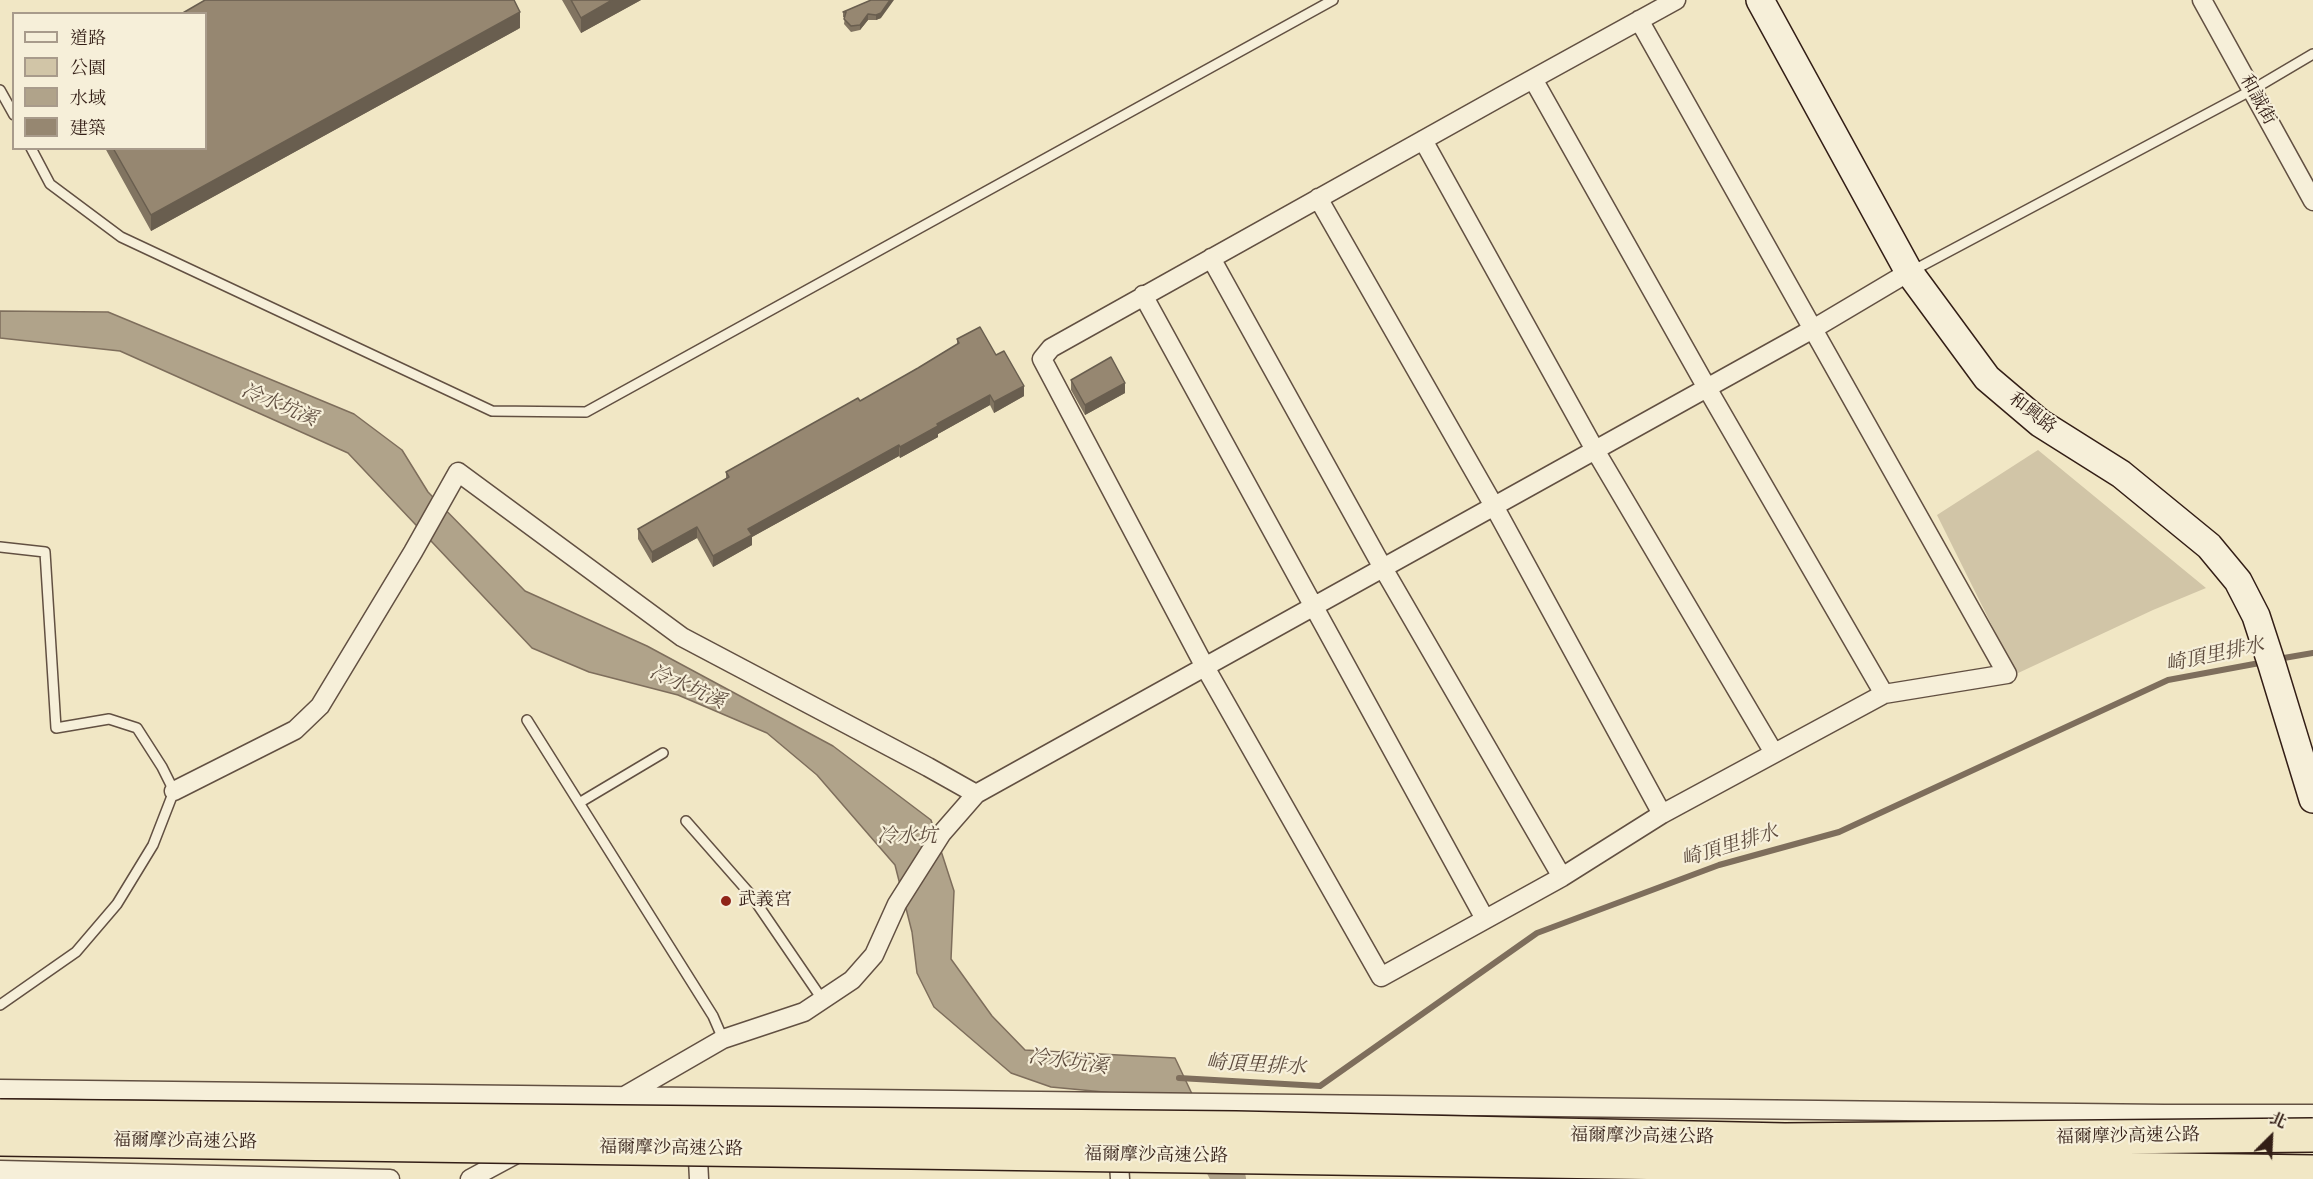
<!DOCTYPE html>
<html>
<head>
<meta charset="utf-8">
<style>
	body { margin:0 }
	#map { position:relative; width:2313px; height:1179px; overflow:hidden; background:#f1e7c5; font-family:Cardo,"Noto Serif TC",serif }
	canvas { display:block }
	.legend { position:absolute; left:12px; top:12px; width:195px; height:138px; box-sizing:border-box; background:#f6efd9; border:2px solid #a89b8b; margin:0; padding:8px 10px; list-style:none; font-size:18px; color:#331e16 }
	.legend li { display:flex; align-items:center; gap:12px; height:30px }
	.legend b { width:30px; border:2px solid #a89b8b }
	.north { position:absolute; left:2241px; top:1107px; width:60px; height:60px; -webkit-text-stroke:4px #f6efd9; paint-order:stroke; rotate:24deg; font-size:16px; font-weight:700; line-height:24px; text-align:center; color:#331e16 }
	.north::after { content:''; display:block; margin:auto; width:21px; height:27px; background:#331e16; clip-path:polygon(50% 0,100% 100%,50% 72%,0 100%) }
</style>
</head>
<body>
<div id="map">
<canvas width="2313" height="1179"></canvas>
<ul class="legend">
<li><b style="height:8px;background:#f6efd9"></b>道路</li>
<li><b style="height:16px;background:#d1c5a7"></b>公園</li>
<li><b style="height:16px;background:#b0a38a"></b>水域</li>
<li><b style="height:16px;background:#968771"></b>建築</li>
</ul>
<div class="north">北</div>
</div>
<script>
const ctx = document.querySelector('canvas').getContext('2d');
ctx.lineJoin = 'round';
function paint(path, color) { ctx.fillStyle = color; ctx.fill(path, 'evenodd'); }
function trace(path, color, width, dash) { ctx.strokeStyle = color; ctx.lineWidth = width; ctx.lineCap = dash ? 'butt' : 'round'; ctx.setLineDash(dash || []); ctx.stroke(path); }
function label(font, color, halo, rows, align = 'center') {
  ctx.font = font + ' Cardo,"Noto Serif TC",serif'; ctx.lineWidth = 4.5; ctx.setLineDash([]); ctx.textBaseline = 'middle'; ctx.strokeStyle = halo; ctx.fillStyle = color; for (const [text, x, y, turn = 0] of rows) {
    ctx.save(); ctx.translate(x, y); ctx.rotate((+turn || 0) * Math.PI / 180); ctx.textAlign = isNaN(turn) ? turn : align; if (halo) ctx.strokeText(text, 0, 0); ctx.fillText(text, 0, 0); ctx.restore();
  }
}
const green = new Path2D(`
	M2038 450 2206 588 2153 610 2016 674 1937 515Z`);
const water = new Path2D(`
	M0 311 108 312 354 414 402 450 428 492 525 591 647 646 833 746 931 820 954 891 951 959 992 1016 1025 1050 1175 1058 1193 1096 1167 1098 1051 1087 1011 1073 934 1007 917 973 912 932 895 865 817 775 767 733 678 695 589 672 532 648 348 453 120 351 0 338Z`);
const stream = new Path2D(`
	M2278 659 2313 653
	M1179 1078 1320 1086 1537 933 1719 865 1839 832 2168 680 2265 662`);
const river = new Path2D(`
	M1204 1131 1229 1179`);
const lane = new Path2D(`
	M0 90 14 115
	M31 148 50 184 121 237 492 411 586 412 1333 0
	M1912 271 2252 90 2313 54
	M0 547 45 552 56 728 109 719 137 728 162 767 174 791 153 845 117 904 76 952 0 1005
	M527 720 713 1016 723 1039
	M579 803 663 753
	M686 821 751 895 822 999`);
const street = new Path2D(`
	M2202 0 2313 201
	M1639 20 2007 674 1884 694 1662 814 1562 877 1381 977 1205 667 1042 359 1051 348C1258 231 1467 115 1676 0
	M1533 79 1707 388 1884 694
	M1423 140 1595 450 1774 753
	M1318 198 1494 506 1662 814
	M1211 258 1383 568 1562 877
	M1143 295 1485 919
	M174 791 295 730 320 706 413 552 458 472 682 637 928 767 976 794
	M0 1089 2164 1114
	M626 1095 723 1039 804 1012 852 980 874 955 897 904 942 833 976 794 1813 329 1909 272
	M2165 1126 2164 1114H2313
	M697 1141 699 1179
	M1118 1149 1120 1179
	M0 1170 390 1179
	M470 1179 520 1152`);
const secondary = new Path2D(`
	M1760 0 1909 272 1987 378 2040 423 2121 474 2209 546 2238 581 2256 616 2272 665 2313 799`);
const highwayBridge = new Path2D(`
	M0 1116 1236 1128 1785 1140 2313 1135
	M0 1139 2313 1172`);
const wall = new Path2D(`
	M562 0H641L581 33Z
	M871 0 881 18 876 20H868L860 30 851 32 844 24 845 17H843V12Z
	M520 28 151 231 105 148H206Z
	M957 339 996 355 1024 396 994 413 990 405 938 434V437L900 458 899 456 752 537V545L713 567 697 538 652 563 638 539V529L726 479V472L860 401 918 368 957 344Z
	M1071 380 1125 393 1085 415 1071 390Z`);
const shadedWall = new Path2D(`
	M612 0H641L581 33V18Z
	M890 0H894L881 18 876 20V15Z
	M520 12V28L151 231V215Z
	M868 14V20L860 30V25Z
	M1125 383V393L1085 415V405Z
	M1024 386V396L994 413V402Z
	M990 395V405L938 434V437L900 458V447L937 424Z
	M899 445V456L752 537V545L713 567V556L748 529Z
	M697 527V538L652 563V552Z`);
const building = new Path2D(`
	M205 0H514L520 12 151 215 113 148H206V14H181Z
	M571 0H612L581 18Z
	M871 0H890L881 13 876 15 868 14 860 25 851 26 844 19 846 12H843Z
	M980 327 996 355 1004 351 1024 386 994 402 990 395 937 424 938 426 900 447 899 445 748 529 752 535 713 556 697 527 652 552 638 529 729 477 726 472 858 398 860 401 918 368 959 343 957 339Z
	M1111 357 1125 383 1085 405 1071 380Z`);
const markers = [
	[726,901,6,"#8f2418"]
];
const streetNames = [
	["和誠街",2257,100,61],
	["和興路",2032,414,38],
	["福爾摩沙高速公路",1642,1137,1],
	["福爾摩沙高速公路",2128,1137,-1],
	["福爾摩沙高速公路",185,1142,1],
	["福爾摩沙高速公路",671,1149,1],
	["福爾摩沙高速公路",1156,1156,1]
];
const poiNames = [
	["武義宮",738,901]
];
const waterNames = [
	["冷水坑溪",279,406,23],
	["崎頂里排水",2215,656,-12],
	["冷水坑溪",687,688,24],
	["冷水坑",907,837],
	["崎頂里排水",1730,847,-17],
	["冷水坑溪",1068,1063,8],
	["崎頂里排水",1256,1066,3]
];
paint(green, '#d1c5a7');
paint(water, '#b0a38a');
trace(water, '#7e6e5c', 1.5);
trace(stream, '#7e6e5c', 6);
trace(river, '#b0a38a', 34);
trace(lane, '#625042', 12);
trace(street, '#625042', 21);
trace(secondary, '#331e16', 30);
trace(lane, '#f6efd9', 9);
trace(street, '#f6efd9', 18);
trace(secondary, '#f6efd9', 27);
trace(highwayBridge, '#331e16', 36, []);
trace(highwayBridge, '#f1e7c5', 33);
paint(wall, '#817461');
paint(shadedWall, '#695e4f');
paint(building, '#968771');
trace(building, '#695e4f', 1.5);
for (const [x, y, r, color] of markers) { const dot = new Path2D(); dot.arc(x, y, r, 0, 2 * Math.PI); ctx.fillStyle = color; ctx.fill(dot); trace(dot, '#f6efd9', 2); }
label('18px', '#331e16', '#f6efd9', streetNames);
label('18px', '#331e16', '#f6efd9', poiNames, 'left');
label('italic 20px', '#5f4d3f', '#f6efd9', waterNames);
</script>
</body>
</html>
